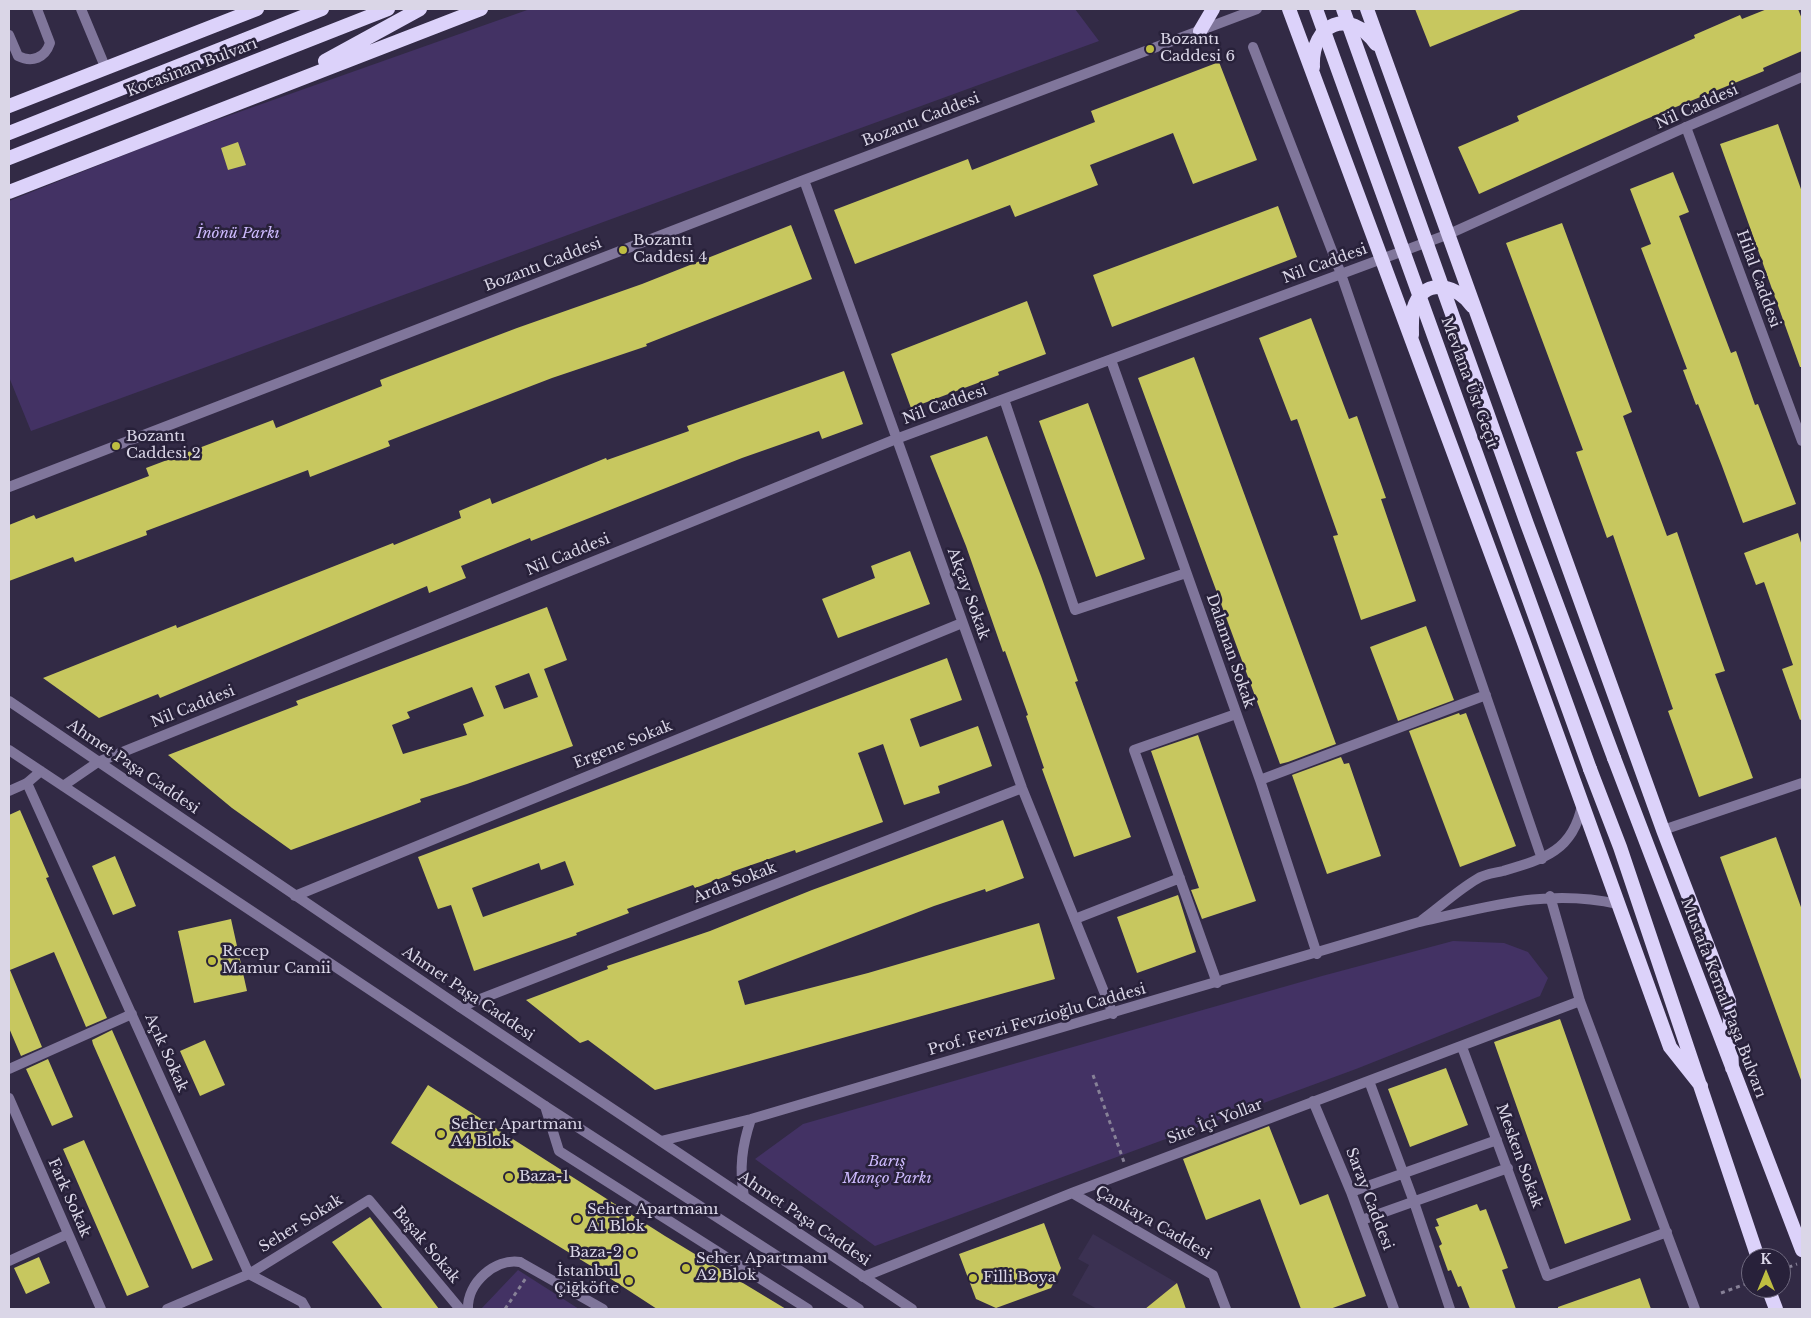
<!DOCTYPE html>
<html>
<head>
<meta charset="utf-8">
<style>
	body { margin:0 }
	#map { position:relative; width:1811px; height:1318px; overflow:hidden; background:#322a45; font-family:"Libre Baskerville",serif }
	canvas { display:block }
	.frame { position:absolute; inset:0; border:10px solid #dad6e7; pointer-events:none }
	.north { position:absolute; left:1741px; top:1248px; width:50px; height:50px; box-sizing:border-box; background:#28213a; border:1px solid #6f697f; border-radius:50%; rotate:0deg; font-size:14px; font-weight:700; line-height:20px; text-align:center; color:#dad6e7 }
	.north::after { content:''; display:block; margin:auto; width:18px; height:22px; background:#bfbe41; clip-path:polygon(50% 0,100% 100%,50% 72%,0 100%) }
</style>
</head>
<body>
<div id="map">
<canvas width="1811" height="1318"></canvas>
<div class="frame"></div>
<div class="north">K</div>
</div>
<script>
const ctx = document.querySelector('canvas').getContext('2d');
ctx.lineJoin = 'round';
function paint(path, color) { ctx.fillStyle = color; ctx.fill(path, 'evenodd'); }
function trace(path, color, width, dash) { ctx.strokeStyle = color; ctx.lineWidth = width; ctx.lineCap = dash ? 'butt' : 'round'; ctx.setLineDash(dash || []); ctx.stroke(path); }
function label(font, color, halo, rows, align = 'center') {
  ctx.font = font + ' "Libre Baskerville",serif'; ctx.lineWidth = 5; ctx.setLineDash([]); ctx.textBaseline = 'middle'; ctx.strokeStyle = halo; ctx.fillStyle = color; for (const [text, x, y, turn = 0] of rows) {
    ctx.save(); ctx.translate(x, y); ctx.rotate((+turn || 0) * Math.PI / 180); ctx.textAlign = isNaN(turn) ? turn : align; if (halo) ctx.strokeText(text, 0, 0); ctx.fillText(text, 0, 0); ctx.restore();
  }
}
const built = new Path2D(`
	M1093 1234 1177 1283 1145 1309H1097L1072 1295 1089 1265 1078 1259Z`);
const green = new Path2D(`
	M530 9H1075L1099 41 31 431 9 377V201L177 134Z
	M1453 941 1504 943 1528 952 1548 978 1540 996 1356 1069 875 1246 755 1159 803 1124 1322 976Z
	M518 1270 579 1309H481Z`);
const building = new Path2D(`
	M1415 9H1523L1430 47Z
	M1767 9H1798L1802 19V51L1763 68 1764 71 1644 120 1479 194 1458 147 1519 121 1517 116 1695 38 1694 35 1740 15 1742 19Z
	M1219 62 1257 160 1193 184 1173 133 1090 165 1098 185 1015 217 1010 205 855 264 834 210 968 159 972 170 1095 122 1091 111Z
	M1778 124 1802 192V367H1800L1720 144Z
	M238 142 246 165 228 170 221 148Z
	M1673 172 1689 212 1679 216 1731 353 1736 351 1755 405 1758 404 1796 504 1743 523 1722 466 1698 404 1696 405 1683 370 1687 369 1641 248 1651 244 1630 189Z
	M1278 206 1297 257 1112 327 1093 275Z
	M1562 223 1632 412 1623 416 1667 536 1677 532 1709 625 1725 671 1715 674 1753 778 1699 797 1668 711 1673 709 1613 535 1607 538 1576 452 1583 450 1506 243Z
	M791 225 812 279 646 344 647 346 552 378 388 441 390 446 310 477 308 470 146 531 147 535 75 562 73 557 9 581V525L34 515 36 519 149 476 146 468 273 420 276 428 382 386 380 380 517 328 642 284Z
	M1027 301 1046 354 998 372 999 375 911 408 891 354Z
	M1311 318 1349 419 1357 416 1386 498 1381 499 1416 601 1361 620 1333 536 1338 535 1297 419 1291 421 1259 338Z
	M1194 357 1336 744 1288 762 1280 764 1138 378Z
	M844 371 863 424 822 439 819 431 742 458 531 541 530 538 461 566 466 578 429 593 427 586 160 698 158 694 99 718 43 678 176 625 177 628 393 543 394 545 461 518 459 511 490 498 492 504 606 458 607 460 689 431 687 426Z
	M1088 403 1145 559 1096 577 1039 421Z
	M987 436 1041 576 1078 681 1075 682 1131 837 1074 857 1042 769 1044 768 1026 716 1028 715 1005 651 1003 652 966 546 930 456Z
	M1798 533 1802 546V719L1800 720 1782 669 1793 665 1764 582 1756 585 1744 553Z
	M910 551 930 604 838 638 822 599 875 578 871 566Z
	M547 607 567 660 544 669 573 746 467 784 420 799 421 802 291 850 232 808 168 755 298 705 296 701ZM529 673 538 697 504 709 495 686ZM472 687 484 716 463 724 467 735 403 754 392 725 410 718 407 712Z
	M1426 626 1454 700 1398 721 1370 647Z
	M947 658 962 700 910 719 920 747 978 726 992 766 938 786 940 793 904 805 883 744 858 753 883 822 796 853 795 850 731 872 732 874 695 888 693 885 627 909 629 913 576 933 577 935 474 971 451 905 438 909 418 857ZM565 861 574 885 483 917 472 888 539 863 541 870Z
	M1459 713 1460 715 1466 713 1516 846 1460 867 1409 731Z
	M1198 735 1256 901 1202 919 1191 890 1199 888 1151 751Z
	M1341 757 1344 764 1349 763 1381 856 1327 874 1292 775Z
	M20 810 49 877 46 878 107 1018 86 1027 54 952 10 970 42 1047 21 1056 9 1028V815Z
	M1003 820 1024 878 986 892 985 889 934 906 738 981 745 1005 868 973 1039 923 1055 979 655 1090 588 1040 580 1043 526 1000 608 969 607 966 710 931 812 890Z
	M1776 837 1802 910 1801 1080 1720 857Z
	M115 856 136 906 113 915 92 866Z
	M1178 895 1196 952 1137 973 1117 917Z
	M231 919 247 991 194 1003 178 931Z
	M1560 1019 1631 1220 1565 1244 1494 1042Z
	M112 1030 213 1260 192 1269 93 1044 92 1040Z
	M205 1040 225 1085 200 1096 180 1051Z
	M48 1059 73 1117 52 1126 26 1069Z
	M1446 1068 1468 1125 1410 1147 1388 1089Z
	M428 1085 665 1236 786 1309H657L591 1266 452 1181 391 1143Z
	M1269 1126 1300 1205 1328 1194 1366 1296 1330 1309H1301L1260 1199 1206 1220 1183 1159Z
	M84 1140 149 1287 127 1296 63 1149Z
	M1477 1204 1480 1211 1486 1209 1504 1257 1508 1268 1502 1270 1516 1309H1470L1461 1286 1458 1287 1451 1270 1448 1271 1439 1246 1442 1244 1435 1227 1439 1226 1436 1219Z
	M370 1217 439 1309H383L332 1242Z
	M1044 1223 1061 1268 1051 1288 996 1308 976 1299 959 1254Z
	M39 1257 50 1283 26 1294 14 1268Z
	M1640 1278 1651 1309H1558V1307Z
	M1177 1283 1186 1309H1145Z`);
const path = new Path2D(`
	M1093 1075 1124 1162
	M1781 1270 1797 1264
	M1721 1293 1751 1282
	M505 1309 526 1278`);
const service = new Path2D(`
	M9 35 18 56C32 63 45 58 50 43L37 9
	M1075 919 1180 878
	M1217 983 1134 750 1236 714
	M545 1106 559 1151 808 1309
	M468 1309C467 1283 495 1258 520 1262`);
const minor = new Path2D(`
	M81 9 106 69
	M1253 47 1341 274 1542 859
	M804 180 1022 788 1113 1014
	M1111 360 1260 780 1317 954
	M1004 399 1075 610 1186 573
	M9 487 804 180 1257 9
	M98 762 896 439 1449 234 1686 127 1802 77
	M1260 780 1486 695
	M27 783 249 1274 302 1302 306 1309
	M295 896 962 623
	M1550 896 1580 1001 1695 1309
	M1422 920C1440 907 1458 890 1477 879 1484 874 1495 873 1503 871 1544 859 1573 851 1582 805
	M460 1007 1022 788
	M1462 1047 1547 1276 1667 1232
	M9 1069 132 1014
	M1369 1081 1414 1202 1450 1309
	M9 1098 101 1309
	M1313 1101 1351 1192 1394 1309
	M661 1141 751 1119 1419 922C1489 907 1546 888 1618 904
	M1351 1192 1497 1140
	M1072 1193 1213 1275 1226 1309
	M744 1197C739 1168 742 1146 751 1119
	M1362 1220 1508 1168
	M9 1261 68 1234
	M520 1262 603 1309
	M863 1277 1072 1193 1580 1001
	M167 1309 249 1274 369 1200 460 1309`);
const tertiary = new Path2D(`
	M1686 127 1802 441
	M9 701 460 1007 912 1309
	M9 750 545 1106 859 1309
	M63 786 98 762
	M9 791 27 783 41 771
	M1663 830 1802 783`);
const trunk = new Path2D(`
	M1289 9 1523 640 1670 1047 1701 1086
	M1367 9 1663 830 1729 1001 1732 1068
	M1200 31 1213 9
	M325 61 420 9
	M1313 67C1311 23 1349 7 1376 44
	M9 106 257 9
	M9 133 322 9
	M9 158 388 9
	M9 192 481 9
	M1412 335C1412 325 1411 313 1415 304 1427 276 1459 287 1472 306
	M1614 758 1802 1250
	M1590 769 1620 847 1758 1258
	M1768 1288 1776 1309`);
const trunkBridge = new Path2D(`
	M1316 9 1590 769
	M1343 9 1527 524 1614 758`);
const markers = [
	[1150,49,5,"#bfbe41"],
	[623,250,5,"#bfbe41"],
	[116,446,5,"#bfbe41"],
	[212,961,5,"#bfbe41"],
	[441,1134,5,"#bfbe41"],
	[509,1177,5,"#bfbe41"],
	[577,1219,5,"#bfbe41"],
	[632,1253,5,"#bfbe41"],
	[686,1268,5,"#bfbe41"],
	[973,1278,5,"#bfbe41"],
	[629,1281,5,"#bfbe41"]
];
const poiNames = [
	["Bozantı",1160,40],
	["Caddesi 6",1160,57],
	["Bozantı",633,241],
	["Caddesi 4",633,258],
	["Bozantı",126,437],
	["Caddesi 2",126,454],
	["Recep",222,952],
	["Mamur Camii",222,969],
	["Seher Apartmanı",451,1125],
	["A4 Blok",451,1142],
	["Baza-1",519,1177],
	["Seher Apartmanı",587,1210],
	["A1 Blok",587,1227],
	["Baza-2",622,1253,"right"],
	["Seher Apartmanı",696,1259],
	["A2 Blok",696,1276],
	["İstanbul",619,1272,"right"],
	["Çiğköfte",619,1289,"right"],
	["Filli Boya",983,1278]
];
const streetNames = [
	["Kocasinan Bulvarı",192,68,-21],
	["Nil Caddesi",1697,107,-24],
	["Bozantı Caddesi",921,120,-21],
	["Nil Caddesi",1325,264,-20],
	["Bozantı Caddesi",543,265,-21],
	["Hilal Caddesi",1758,279,70],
	["Mevlana Üst Geçit",1469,383,70],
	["Nil Caddesi",945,405,-20],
	["Nil Caddesi",568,555,-22],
	["Akçay Sokak",968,594,70],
	["Dalaman Sokak",1230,651,71],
	["Nil Caddesi",193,707,-22],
	["Ergene Sokak",623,745,-22],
	["Ahmet Paşa Caddesi",133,767,34],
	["Arda Sokak",735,883,-21],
	["Ahmet Paşa Caddesi",468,994,34],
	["Mustafa Kemal Paşa Bulvarı",1723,998,69],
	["Prof. Fevzi Fevzioğlu Caddesi",1037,1020,-16],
	["Açık Sokak",166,1053,66],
	["Site İçi Yollar",1215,1122,-21],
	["Mesken Sokak",1519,1156,70],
	["Fark Sokak",69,1198,66],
	["Saray Caddesi",1369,1199,69],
	["Ahmet Paşa Caddesi",804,1219,34],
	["Çankaya Caddesi",1153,1223,30],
	["Seher Sokak",301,1224,-32],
	["Başak Sokak",426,1245,50]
];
const parkNames = [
	["İnönü Parkı",238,234],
	["Barış",887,1162],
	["Manço Parkı",887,1179]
];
paint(built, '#3b3152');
paint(green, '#433264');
paint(building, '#c7c75f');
trace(path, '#878197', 3, [4, 4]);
trace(service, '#80769b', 10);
trace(minor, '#80769b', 10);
trace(tertiary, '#80769b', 10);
trace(trunk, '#dcd2fa', 14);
trace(trunkBridge, '#dcd2fa', 14);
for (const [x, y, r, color] of markers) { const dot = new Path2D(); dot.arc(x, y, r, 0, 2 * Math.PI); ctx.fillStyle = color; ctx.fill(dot); trace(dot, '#28213a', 2); }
label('15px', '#dad6e7', '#28213a', poiNames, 'left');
label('15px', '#dad6e7', '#28213a', streetNames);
label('italic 15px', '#ccb9fc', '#28213a', parkNames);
</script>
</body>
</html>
